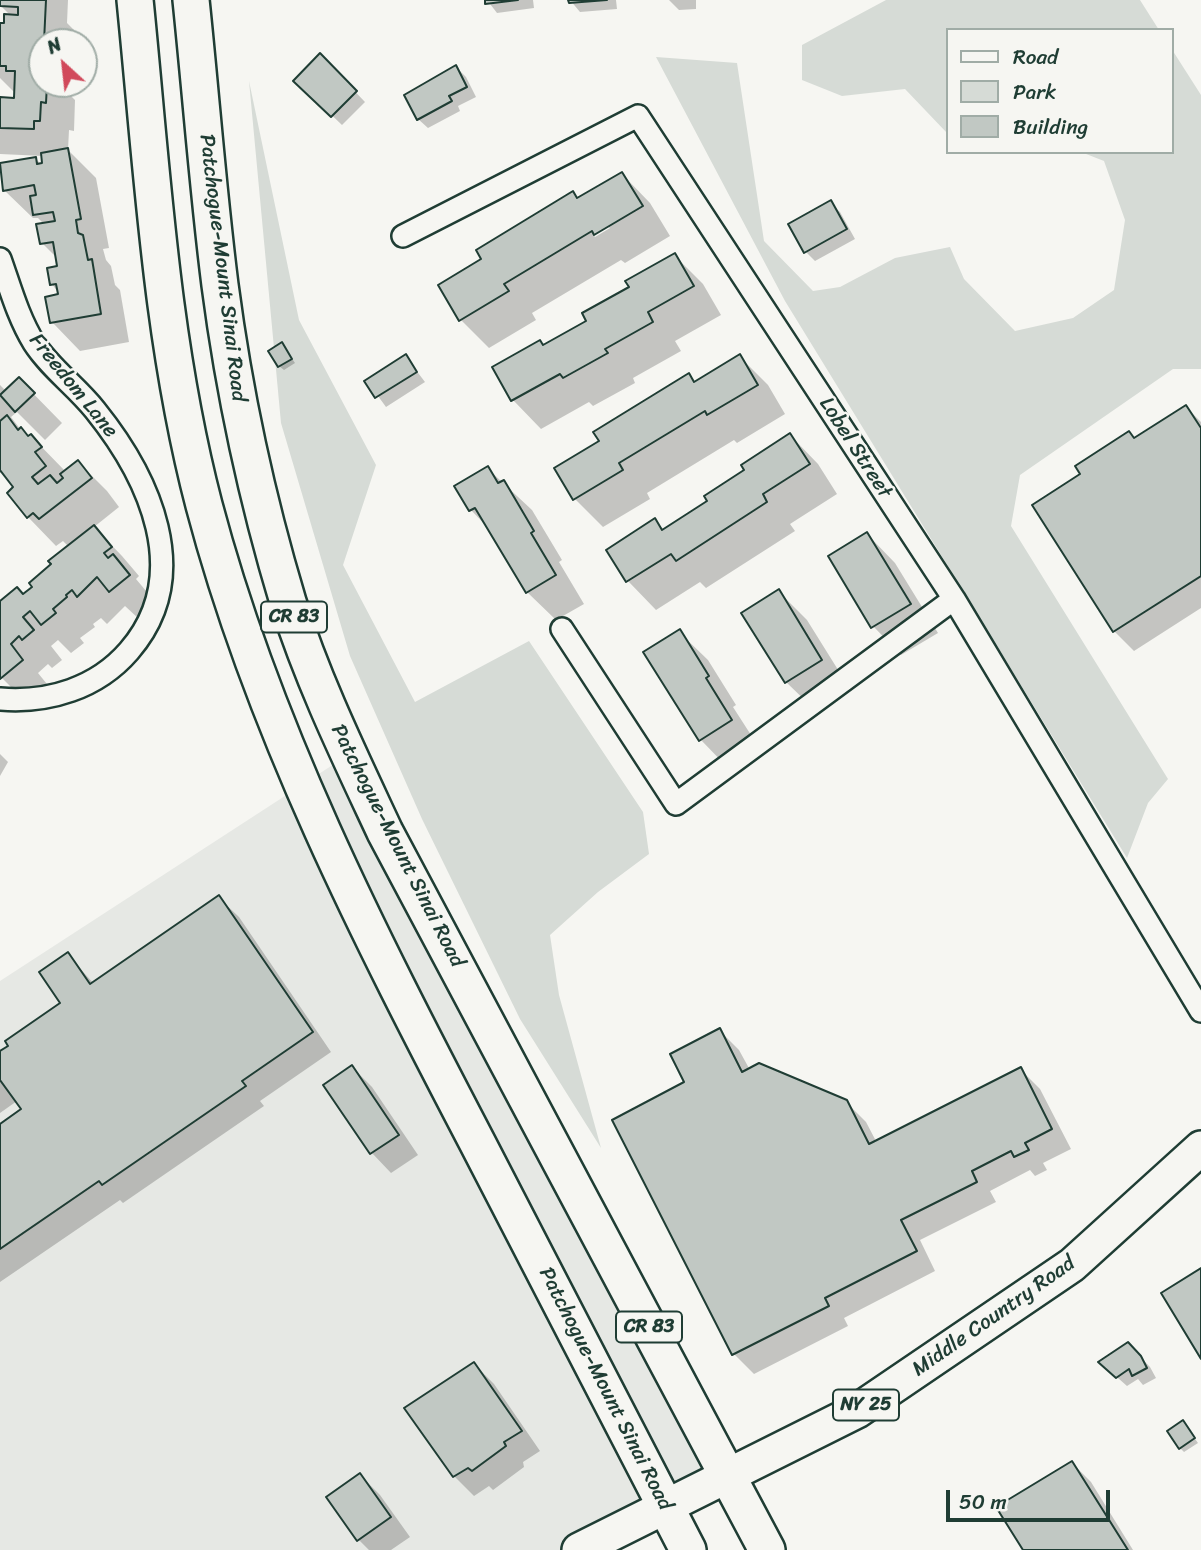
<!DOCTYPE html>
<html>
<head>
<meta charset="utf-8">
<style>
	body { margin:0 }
	#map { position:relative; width:1201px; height:1550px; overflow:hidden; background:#f6f6f2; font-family:Sriracha,sans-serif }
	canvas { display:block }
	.legend { position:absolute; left:946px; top:28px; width:228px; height:126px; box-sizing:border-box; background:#f6f6f2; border:2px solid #a0aca6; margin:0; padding:9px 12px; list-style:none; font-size:21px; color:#1f3d34 }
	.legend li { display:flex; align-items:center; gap:14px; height:35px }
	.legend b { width:35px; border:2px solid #a0aca6 }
	.north { position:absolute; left:28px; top:28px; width:70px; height:70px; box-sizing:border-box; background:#f6f6f2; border:2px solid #a0aca6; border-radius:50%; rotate:333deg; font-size:19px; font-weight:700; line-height:28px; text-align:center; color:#1f3d34 }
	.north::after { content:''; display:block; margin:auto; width:24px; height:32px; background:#d1495b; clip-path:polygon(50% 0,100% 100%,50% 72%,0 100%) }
	.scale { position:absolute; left:946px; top:1490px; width:164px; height:32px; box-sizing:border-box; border:4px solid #1f3d34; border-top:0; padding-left:9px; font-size:21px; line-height:24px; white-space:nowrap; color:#1f3d34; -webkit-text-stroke:5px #f6f6f2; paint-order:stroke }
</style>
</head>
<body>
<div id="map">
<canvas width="1201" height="1550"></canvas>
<ul class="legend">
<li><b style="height:9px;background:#f6f6f2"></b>Road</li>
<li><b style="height:19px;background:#d6dbd6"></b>Park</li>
<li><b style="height:19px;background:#c1c8c3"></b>Building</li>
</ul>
<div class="north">N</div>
<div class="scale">50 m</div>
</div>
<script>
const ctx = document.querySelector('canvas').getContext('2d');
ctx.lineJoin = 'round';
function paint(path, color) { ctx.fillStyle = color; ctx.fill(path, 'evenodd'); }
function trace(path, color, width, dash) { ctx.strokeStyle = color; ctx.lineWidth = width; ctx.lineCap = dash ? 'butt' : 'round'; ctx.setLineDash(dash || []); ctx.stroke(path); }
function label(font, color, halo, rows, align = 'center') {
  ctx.font = font + ' Sriracha,sans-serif'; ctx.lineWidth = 5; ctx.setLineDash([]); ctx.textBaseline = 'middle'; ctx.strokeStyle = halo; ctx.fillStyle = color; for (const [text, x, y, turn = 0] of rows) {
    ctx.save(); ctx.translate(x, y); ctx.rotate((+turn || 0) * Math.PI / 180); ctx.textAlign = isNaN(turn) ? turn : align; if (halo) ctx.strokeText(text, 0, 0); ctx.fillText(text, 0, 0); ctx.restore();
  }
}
const built = new Path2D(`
	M348 755 727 1474 603 1550H0V981Z`);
const green = new Path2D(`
	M886 0H1140L1159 30H947V133L905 89 842 96 802 80V45Z
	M1171 48 1201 95V369H1173L1020 475 1011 526 1168 779 1148 803 1127 858 785 301 656 57 737 63 764 241 813 291 840 287 895 258 950 247 964 279 1015 331 1073 318 1114 290 1125 220 1104 161 1081 152H1171Z
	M249 81 299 320 376 465 343 565 415 702 529 641 643 812 649 854 598 892 550 935 559 995 601 1148 520 1019 422 819 350 656 281 423Z`);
const shadow = new Path2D(`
	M1 0H68L67 23 74 30V42H42V84H64V89L75 100 74 131 69 130 68 150 96 178 109 248 103 249 106 260 111 266 115 285 120 290 129 342 80 351 52 322 60 295 52 284 59 267 58 259 42 243 44 224 38 218H33L4 190 0 165 35 158 45 168 43 156 0 154V109L16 99V94L0 78V37L11 16 1 6Z
	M487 0H533L534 8 497 13Z
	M570 0H616L617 9 580 12Z
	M669 0H696V9L679 10Z
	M320 55 365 102 342 125 296 81Z
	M456 67 466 77 476 97 458 106 460 111 428 128 418 119Z
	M622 174 650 203 670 236 625 263 621 260 532 313 536 320 489 348 461 320 573 194 579 200ZM607 226 610 228 595 237 593 234Z
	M830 203 840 212 855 239 815 261 806 252Z
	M674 255 703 284 721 315 675 341 681 351 633 378 635 383 593 406 589 402 541 429 513 400 544 346 588 321Z
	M282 344 295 363 284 370 279 366Z
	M739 356 768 385 785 414 737 443 734 440 647 493 650 499 603 527 575 499 601 442 689 376 696 383Z
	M406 357 425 382 386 407 367 381Z
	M19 379 62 423 45 440 17 412 11 417 21 430 29 438 31 436 66 472 78 462 107 491 119 507 94 527 122 556 139 576 136 579 157 604 139 619 125 606 107 624 101 618 93 624 95 627 80 638 84 643 71 653 58 640 51 646 62 660 52 668 48 664 38 673 51 689 30 706 0 676V603L24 596 69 547 63 541 56 546 28 517 16 488 4 472 0 473V385L6 391Z
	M1186 407 1201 422V608L1134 651 1114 631 1034 505Z
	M790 435 818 464 837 494 790 524 795 531 706 588 700 582 656 610 628 581 608 550 655 520 664 530 709 501Z
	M487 468 532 510 562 560 559 562 584 604 556 620 527 592 490 530 471 510Z
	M867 534 895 563 938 633 901 655 873 626Z
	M779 592 807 620 850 689 815 710 786 682Z
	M679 632 708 660 736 705 733 707 760 749 729 769 701 740Z
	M0 754 8 762 0 776Z
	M219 898 239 917 331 1052 260 1101 264 1106 123 1203 120 1200 0 1282V1126L23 1110 17 1101 0 1113V1054L62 1003 67 954 94 984Z
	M719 1030 739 1050 750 1070 846 1102 866 1122 877 1143 1020 1069 1040 1089 1071 1149 1043 1163 1047 1170 1035 1176 1030 1170 990 1191 996 1202 920 1240 935 1271 844 1318 848 1326 754 1374 734 1354 614 1120 687 1083Z
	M352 1067 372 1087 418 1155 391 1173 372 1153 326 1085Z
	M1128 1344 1150 1367 1156 1378 1143 1385 1138 1379 1127 1386 1110 1371Z
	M474 1364 494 1384 540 1451 523 1462 524 1467 493 1490 489 1486 474 1496 454 1476Z
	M1183 1422 1198 1443 1184 1452 1180 1448Z
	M1072 1463 1091 1482 1133 1550H1025Z
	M360 1475 380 1495 410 1537 391 1550H369L359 1540Z`);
const building = new Path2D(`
	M0 0H46L44 42 37 44 35 69H42V84H47L46 103 41 102 40 121H34V129L0 128V97L14 98 15 71H6V66H0V23H4V14L18 15V7L0 6Z
	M485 0H518L485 4Z
	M568 0H607L569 3Z
	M320 53 357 91 331 117 293 81Z
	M456 65 467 87 449 96 452 101 417 120 404 95Z
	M68 148 81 219 76 220 78 233 83 235 88 260 92 259 101 314 50 323 45 297 58 294 56 284 50 285 47 268 57 266 53 242 40 244 36 224 55 221 53 212 33 215 30 196 36 195 34 185 3 191 0 163 36 157 37 164 42 163 41 153Z
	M622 172 643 206 594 235 592 231 504 284 509 291 459 321 438 285 481 259 476 250 573 191 577 198Z
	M831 200 847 229 804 253 788 224Z
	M675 253 694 286 648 312 653 322 605 349 608 353 563 378 560 374 511 401 492 367 540 340 543 345 586 321 582 313 629 287 625 281Z
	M282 342 292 359 278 367 268 351Z
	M406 354 417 372 375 398 364 381Z
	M740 354 758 385 707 415 705 411 619 463 623 470 573 500 554 468 599 441 593 432 689 373 694 382Z
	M19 377 35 393 15 412 0 395Z
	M1186 405 1201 428V576L1113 632 1032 505 1080 474 1075 466 1129 431 1134 438Z
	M7 415 18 430 21 427 28 436 31 434 42 447 35 452 46 466 32 477 38 484 50 475 57 483 63 478 60 474 78 460 92 478 39 519 33 513 27 518 7 493 13 487 0 470V421Z
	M790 433 810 464 763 494 767 502 676 561 671 554 626 582 606 550 655 518 662 530 707 501 704 496 744 470 741 465Z
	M488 466 498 483 504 480 534 531 531 533 556 575 526 593 475 508 469 511 454 486Z
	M94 525 112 547 104 553 108 558 113 554 130 575 109 592 97 577 77 597 72 590 66 595 67 597 53 609 56 613 41 625 30 611 23 617 34 630 22 640 19 636 11 644 23 660 0 679V601L17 587 23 594 32 587 29 583 51 564 48 561Z
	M867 532 911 604 871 628 828 556Z
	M779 589 822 660 785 683 741 613Z
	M680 629 709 676 706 678 732 720 699 741 643 652Z
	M219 895 313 1032 242 1081 246 1086 102 1185 99 1181 0 1249V1124L21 1109 0 1080V1051L8 1046 5 1041 60 1003 39 972 68 952 90 984Z
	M720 1028 742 1072 759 1063 847 1100 869 1144 1021 1067 1052 1129 1025 1143 1029 1150 1014 1157 1011 1151 972 1171 977 1182 901 1220 917 1251 825 1298 829 1306 732 1355 612 1120 684 1082 670 1054Z
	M352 1065 399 1135 370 1154 323 1085Z
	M1201 1268V1359L1161 1293Z
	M1128 1342 1141 1356 1147 1368 1132 1376 1129 1369 1116 1378 1098 1362Z
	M474 1362 522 1431 504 1442 506 1446 472 1471 468 1468 453 1477 404 1408Z
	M1183 1420 1195 1438 1179 1449 1167 1431Z
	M1072 1461 1128 1550H1023L996 1507Z
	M360 1473 391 1517 357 1541 326 1497Z`);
const minor = new Path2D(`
	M403 236 638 116 954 599 1201 1011
	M0 259C10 287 18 317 34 343 50 368 76 386 95 410 149 477 195 575 129 651 97 688 49 703 0 699
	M562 629 676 804 954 599`);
const primary = new Path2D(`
	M579 1550 857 1411 1072 1265 1201 1148`);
const trunk = new Path2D(`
	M135 0C152 168 161 341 204 505 263 729 370 937 477 1142 548 1277 617 1414 688 1550
	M191 0C201 95 208 191 220 285 234 392 257 499 288 602 313 681 350 757 385 832L767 1550`);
const shields = [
	[294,617,66],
	[649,1327,66],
	[866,1405,66]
];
const shieldNames = [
	["CR 83",294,617],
	["CR 83",649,1327],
	["NY 25",866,1405]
];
const streetNames = [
	["Patchogue-Mount Sinai Road",222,268,83],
	["Freedom Lane",73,386,51],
	["Lobel Street",855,448,57],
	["Patchogue-Mount Sinai Road",397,846,63],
	["Middle Country Road",994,1317,-35],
	["Patchogue-Mount Sinai Road",605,1389,63]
];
paint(built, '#e6e8e4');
paint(green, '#d6dbd6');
paint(shadow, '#0003');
paint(building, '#c1c8c3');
trace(building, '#1f3d34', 2);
trace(minor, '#1f3d34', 26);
trace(primary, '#1f3d34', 38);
trace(trunk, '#1f3d34', 40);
trace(minor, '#f6f6f2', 21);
trace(primary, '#f6f6f2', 33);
trace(trunk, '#f6f6f2', 35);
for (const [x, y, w] of shields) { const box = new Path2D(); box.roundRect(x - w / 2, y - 15.5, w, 31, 5); ctx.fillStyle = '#f6f6f2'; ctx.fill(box); trace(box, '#1f3d34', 2); }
label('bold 19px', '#1f3d34', null, shieldNames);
label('21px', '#1f3d34', '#f6f6f2', streetNames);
</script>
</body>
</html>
